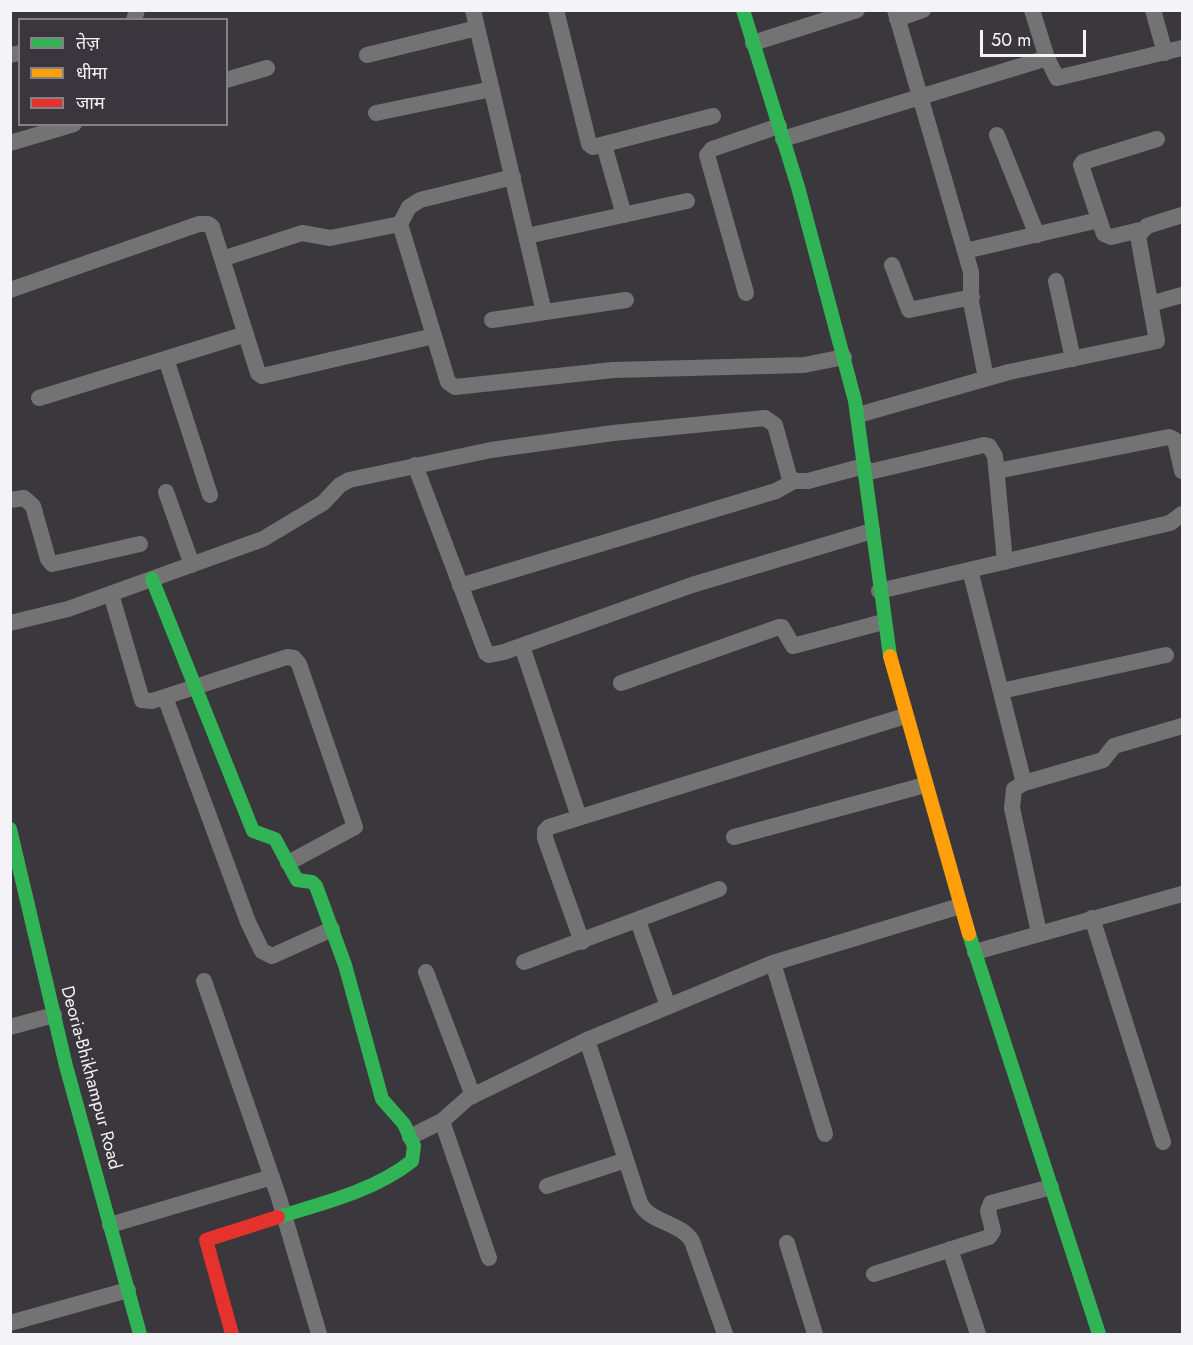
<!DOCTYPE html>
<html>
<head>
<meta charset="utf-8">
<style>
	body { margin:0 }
	#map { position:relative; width:1193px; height:1345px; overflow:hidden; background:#3a383c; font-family:Jost,"Noto Sans Devanagari",sans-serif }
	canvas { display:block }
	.frame { position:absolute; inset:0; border:12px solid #f4f3f7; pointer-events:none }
	.legend { position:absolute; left:18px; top:18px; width:210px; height:108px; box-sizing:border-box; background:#39373d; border:2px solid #848287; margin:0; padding:8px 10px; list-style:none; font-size:18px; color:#f4f3f7 }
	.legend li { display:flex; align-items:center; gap:12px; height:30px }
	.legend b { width:30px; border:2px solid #848287 }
	.scale { position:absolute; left:980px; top:30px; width:106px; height:27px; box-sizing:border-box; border:3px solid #f4f3f7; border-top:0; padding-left:8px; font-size:18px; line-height:21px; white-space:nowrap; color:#f4f3f7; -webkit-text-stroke:4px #39373d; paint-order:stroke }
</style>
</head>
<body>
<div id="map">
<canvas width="1193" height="1345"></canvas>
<div class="frame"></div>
<ul class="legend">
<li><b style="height:8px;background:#30b455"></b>तेज़</li>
<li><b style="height:8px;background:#ff9f0a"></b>धीमा</li>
<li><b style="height:8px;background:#e5322d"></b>जाम</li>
</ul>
<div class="scale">50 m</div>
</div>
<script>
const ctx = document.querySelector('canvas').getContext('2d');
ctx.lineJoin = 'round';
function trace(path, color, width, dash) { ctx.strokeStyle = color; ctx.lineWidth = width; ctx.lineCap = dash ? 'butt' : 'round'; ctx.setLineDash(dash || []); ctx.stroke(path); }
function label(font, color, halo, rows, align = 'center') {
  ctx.font = font + ' Jost,sans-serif'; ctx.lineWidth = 5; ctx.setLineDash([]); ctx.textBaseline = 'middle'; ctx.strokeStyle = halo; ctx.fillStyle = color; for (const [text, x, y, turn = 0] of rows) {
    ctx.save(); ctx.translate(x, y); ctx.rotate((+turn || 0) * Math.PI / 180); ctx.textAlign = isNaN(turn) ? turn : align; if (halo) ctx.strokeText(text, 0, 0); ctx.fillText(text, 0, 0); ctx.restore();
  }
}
const street = new Path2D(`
	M473 10 544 312
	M556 10 589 144 593 147 713 116
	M895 10 971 272V302L986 378
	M1032 10 1047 58 1057 78 1182 48
	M1153 10 1165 53
	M897 19 923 10
	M134 20 137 10
	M753 43 857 10
	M10 55 20 53
	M367 55 477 28
	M226 80 267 68
	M376 113 492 89
	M997 135 1037 235
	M783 139 1047 58
	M10 143 74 124
	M604 145 624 215
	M400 224 409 207 420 200 513 177
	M1140 230 1111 237 1104 234 1081 165 1083 162 1157 139
	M527 236 687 201
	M965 251 1099 220
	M222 259 302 233 330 238 400 224 448 382 455 387 613 370 804 365 844 357
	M892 265 909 310 972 297
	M1056 281 1073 359
	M10 290 199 224H208L212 227 258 373 262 376 434 336
	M746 293 707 155 712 149 779 126
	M1150 304 1182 295
	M492 320 626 300
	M166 359 210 495
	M39 398 246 334
	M858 415 1009 372 1157 341 1138 236 1147 226 1182 215
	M415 465 486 653 489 655 504 652 692 585 872 531
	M997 471 1169 437 1175 440 1182 471
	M865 473 984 445 989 446 995 456 1005 562
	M166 492 192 565
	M10 500 24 498 33 506 48 559 52 564 140 544
	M970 570 1024 783
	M460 586 776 491 794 481
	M879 591 1170 523 1182 514
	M111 594 142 700 152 701 287 657 294 658 299 664 355 827 288 863
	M10 623 68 609 263 539 323 503 340 485 349 480 491 450 613 433 765 418 775 425 789 476 794 481H808L864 466
	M522 646 579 817
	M621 683 779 627H782L793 646 883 622
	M1001 691 1166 655
	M165 697 248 922 262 951 272 956 332 929
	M734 837 925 785
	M1092 918 1163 1142
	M638 921 668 1006
	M1039 933 1012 808 1014 789 1024 783 1103 760 1114 746 1182 726
	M582 942 545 838V831L549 827 905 716
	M975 952 1182 894
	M524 962 719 889
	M773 963 825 1134
	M426 972 473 1096
	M204 981 279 1198 319 1334
	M10 1027 54 1015
	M587 1040 640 1203C651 1224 679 1221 692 1241L725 1334
	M442 1121 489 1258
	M410 1137 442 1121 468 1098 587 1040 773 963 960 906
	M547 1186 626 1160
	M110 1225 272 1177
	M787 1243 815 1334
	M950 1249 978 1334
	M874 1274 989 1237 993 1231 988 1211 991 1203 1051 1187
	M10 1323 128 1290`);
const fast = new Path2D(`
	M743 10 798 187 855 401 890 656
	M152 579 253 831 275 839 297 880 312 882 316 886 345 965 382 1099 404 1124 414 1146 412 1161C374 1191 324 1203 278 1217
	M10 829 66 1066 140 1334
	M969 934 1099 1334`);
const slow = new Path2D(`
	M890 656 969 934`);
const jam = new Path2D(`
	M232 1334 206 1240 278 1217`);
const streetNames = [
	["Deoria-Bhikhampur Road",90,1078,75]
];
trace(street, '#737374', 16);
trace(fast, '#30b455', 14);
trace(slow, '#ff9f0a', 14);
trace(jam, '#e5322d', 14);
label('18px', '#f4f3f7', '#39373d', streetNames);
</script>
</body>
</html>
